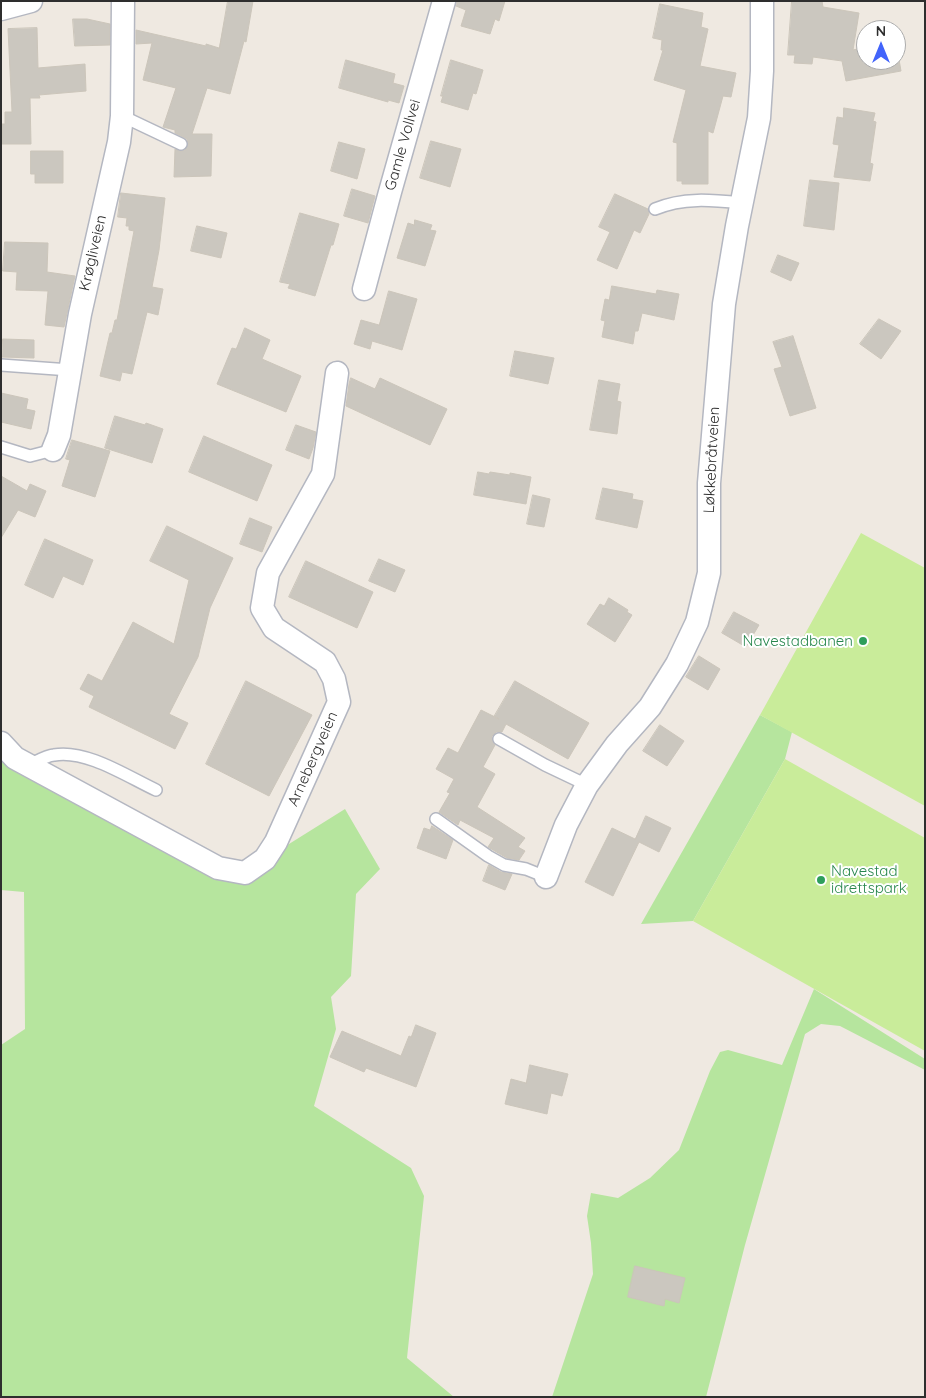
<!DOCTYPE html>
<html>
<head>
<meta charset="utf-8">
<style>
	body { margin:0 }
	#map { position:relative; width:926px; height:1398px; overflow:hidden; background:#efe9e1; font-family:Quicksand,sans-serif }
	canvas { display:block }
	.frame { position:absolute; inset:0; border:2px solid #2e2e2e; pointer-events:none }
	.north { position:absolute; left:856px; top:20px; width:50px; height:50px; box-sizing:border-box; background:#fff; border:1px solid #ababab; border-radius:50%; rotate:0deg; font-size:14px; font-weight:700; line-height:20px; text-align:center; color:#2e2e2e }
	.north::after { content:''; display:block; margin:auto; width:18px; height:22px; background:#4264fb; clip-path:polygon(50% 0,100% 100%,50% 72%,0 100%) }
</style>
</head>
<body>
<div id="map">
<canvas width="926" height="1398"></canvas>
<div class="frame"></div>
<div class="north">N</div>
</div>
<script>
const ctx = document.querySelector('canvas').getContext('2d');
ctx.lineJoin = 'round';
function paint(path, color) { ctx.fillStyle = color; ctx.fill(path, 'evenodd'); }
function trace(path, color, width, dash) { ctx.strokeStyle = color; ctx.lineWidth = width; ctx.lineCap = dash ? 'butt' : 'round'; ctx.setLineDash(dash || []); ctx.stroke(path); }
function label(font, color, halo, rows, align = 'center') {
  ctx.font = font + ' Quicksand,sans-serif'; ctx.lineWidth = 4; ctx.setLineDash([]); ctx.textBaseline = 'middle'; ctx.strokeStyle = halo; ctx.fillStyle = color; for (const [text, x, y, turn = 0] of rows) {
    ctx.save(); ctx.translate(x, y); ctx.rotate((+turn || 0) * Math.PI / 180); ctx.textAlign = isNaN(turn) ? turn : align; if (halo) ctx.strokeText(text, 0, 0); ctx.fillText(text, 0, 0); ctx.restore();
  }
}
const green = new Path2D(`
	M760 715 792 732 785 759 693 921 641 924Z
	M1 743 218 868 265 859 345 809 380 869 356 894 351 976 331 997 336 1029 314 1106 411 1168 424 1196 407 1358 454 1397H1V1045L25 1029 24 892 1 890Z
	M814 989 925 1059V1070L840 1026 821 1024 805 1034 745 1245 706 1397H552L593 1274 591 1243 587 1216 591 1193 618 1198 650 1178 679 1150 710 1071 720 1052 728 1050 782 1065Z`);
const pitch = new Path2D(`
	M861 533 925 568V806L760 715Z
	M785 759 925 838V1051L693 921Z`);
const building = new Path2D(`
	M228 1H253L246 42 244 41 230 94 207 88 192 134H212L211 176 174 177 175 149 181 151 185 150 188 144 187 139 175 133V130L163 127 176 88 143 80 152 43 136 44V30L206 46V44L219 48Z
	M457 1H505L499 21 495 19 490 34 461 26 466 10 456 6Z
	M792 1H822L823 7 859 13 853 50 866 47V60H896V42L901 71 846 81 842 61 813 57 812 64 794 63 795 55H788Z
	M660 4 703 13 701 27 708 29 700 66 736 73 731 97 723 96 713 133 708 131V184H682V181H677V143L673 142 686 90 654 80 663 50H661L662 40 653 38Z
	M73 19H87L110 24V45L75 46Z
	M37 28 38 68 85 64 86 91 39 95 40 98H30L31 144H2V124H5V112H12L8 29Z
	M346 60 395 74 393 83 404 86 399 103 388 100V102L339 88Z
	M451 60 483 70 476 94 473 93 468 110 441 102 443 96H441Z
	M844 108 875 113 873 121 876 122 870 163 873 164 870 181 834 177 839 145 833 144 837 117 843 118Z
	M431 141 461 149 450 187 420 178Z
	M339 142 365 149 357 179 331 171Z
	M31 151H63V183H35V174H31Z
	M810 180 839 183 834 230 804 226Z
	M352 189 375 196 368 223 344 216Z
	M121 193 165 198 159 250 152 287 163 289 158 315 147 312 132 374 122 372 120 381 100 376 110 333H112L115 320H117L134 231 129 230V226H126L127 218 118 217Z
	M615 194 648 209 649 214 640 233 634 230 617 269 597 260 610 232 599 227Z
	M300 213 339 224 333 245H331L315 296 288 288 290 284 280 282Z
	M415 220 432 225 430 230 436 231 425 266 397 258 408 223 414 225Z
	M197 226 227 233 221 258 191 251Z
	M5 242 48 243 47 272 75 276 64 327 45 325 48 291 16 290 17 272 3 271Z
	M778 255 799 263 791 281 771 272Z
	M612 286 656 294 657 290 679 294 674 320 642 313 638 331H635L633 344 602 337 605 321 601 320 605 299 609 300Z
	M389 291 417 299 402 350 372 341 370 349 354 344 361 320 379 325Z
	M879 319 901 331 881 359 860 344Z
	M245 328 270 340 262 359 301 376 286 412 217 384 232 348 236 349Z
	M793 336 816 408 790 416 774 369 782 367 773 342Z
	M3 339 34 340V358L2 357Z
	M515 351 554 358 548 384 510 376Z
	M351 378 375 389 380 378 447 409 430 445 346 406 349 384Z
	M599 380 620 384 617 401 621 402 617 434 590 430Z
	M1 393 28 399 26 409 35 411 31 429 1 422Z
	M115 416 145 425 146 423 163 429 152 463 105 448Z
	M296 425 316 432 313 448 309 459 286 450Z
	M204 436 272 465 257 501 189 472Z
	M72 440 110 451 95 497 62 486 70 460 66 459Z
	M478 472 489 474 490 472 510 475V473L531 477 526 504 474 495Z
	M1 476 27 491 30 484 46 491 35 517 18 510 1 538Z
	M603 488 633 494 632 499 643 501 637 528 596 519Z
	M533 495 550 499 544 527 527 524Z
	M250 518 272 527 262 552 240 544Z
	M167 526 233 558 210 608 198 657 169 714 188 723 175 749 89 707 94 696 80 689 88 674 102 681 133 622 174 644 189 580 150 561Z
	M45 539 93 560 83 585 63 576 53 598 25 585Z
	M379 559 405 570 395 592 369 581Z
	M306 561 373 592 357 628 289 597Z
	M609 598 628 610 627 612 632 615 615 642 587 624 600 604 604 606Z
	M734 612 759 625 746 647 722 633Z
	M699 656 720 669 708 690 686 677Z
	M246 681 312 715 269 796 206 764Z
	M515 681 589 723 568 759 506 724 502 732H496L492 736V740L495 745 483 767 495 774 477 807 525 838 518 847 525 851 519 860 507 858 488 847 494 838 460 820 458 825 439 812 450 793 447 792 454 779 436 769 448 748 458 753 481 710 499 719 494 717Z
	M660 725 684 741 667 766 643 751Z
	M646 816 671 828 659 852 639 842 613 896 585 882 612 828 635 839Z
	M432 826 453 840 446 859 417 848 424 828 430 830Z
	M489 865 501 872 512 874 505 890 483 881Z
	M416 1025 436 1033 416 1087 366 1068 364 1072 330 1057 342 1031 401 1056 409 1036 411 1037Z
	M530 1065 568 1074 562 1096 551 1093 547 1114 505 1104 511 1079 526 1083Z
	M635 1266 685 1278 679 1303 665 1299 664 1306 628 1297Z`);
const service = new Path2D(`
	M122 116 181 144
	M655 209C683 197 712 200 742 203
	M1 365 70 370
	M1 447 30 456 53 450
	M499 739 545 765 587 785
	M29 765C36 762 45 756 54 755 86 749 128 777 156 790
	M436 819 488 856 504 865 526 869 546 877`);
const minor = new Path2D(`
	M1 9 31 1
	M364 289 390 192 444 1
	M53 450 59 435 80 314 119 142 122 116 123 1
	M1 743 15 758 218 868 245 873 265 859 276 842 339 702 334 679 325 662 274 628 262 608 268 573 323 474 337 373
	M546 877 566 825 587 785 617 744 650 707 677 664 697 622 709 573V483L724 304 737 226 759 118 762 71V1`);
const markers = [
	[863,641,5,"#2e9e5b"],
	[821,880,5,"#2e9e5b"]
];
const streetNames = [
	["Gamle Vollvei",403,145,-74],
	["Krøgliveien",93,253,-77],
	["Løkkebråtveien",712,460,-87],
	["Arnebergveien",313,759,-66]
];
const leisureNames = [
	["Navestadbanen",853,641],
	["Navestad",831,871,"left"],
	["idrettspark",831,888,"left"]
];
paint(green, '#b6e59e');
paint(pitch, '#c9ec9a');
paint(building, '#cbc7bf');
trace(building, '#cbc5ba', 1);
trace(service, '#b4b7c1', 14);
trace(minor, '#b4b7c1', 25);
trace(service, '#fff', 11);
trace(minor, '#fff', 22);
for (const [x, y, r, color] of markers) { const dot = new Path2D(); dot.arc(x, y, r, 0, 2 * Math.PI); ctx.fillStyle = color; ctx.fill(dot); trace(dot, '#fff', 2); }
label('15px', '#2e2e2e', '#fff', streetNames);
label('15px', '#27864d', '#fff', leisureNames, 'right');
</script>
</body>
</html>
